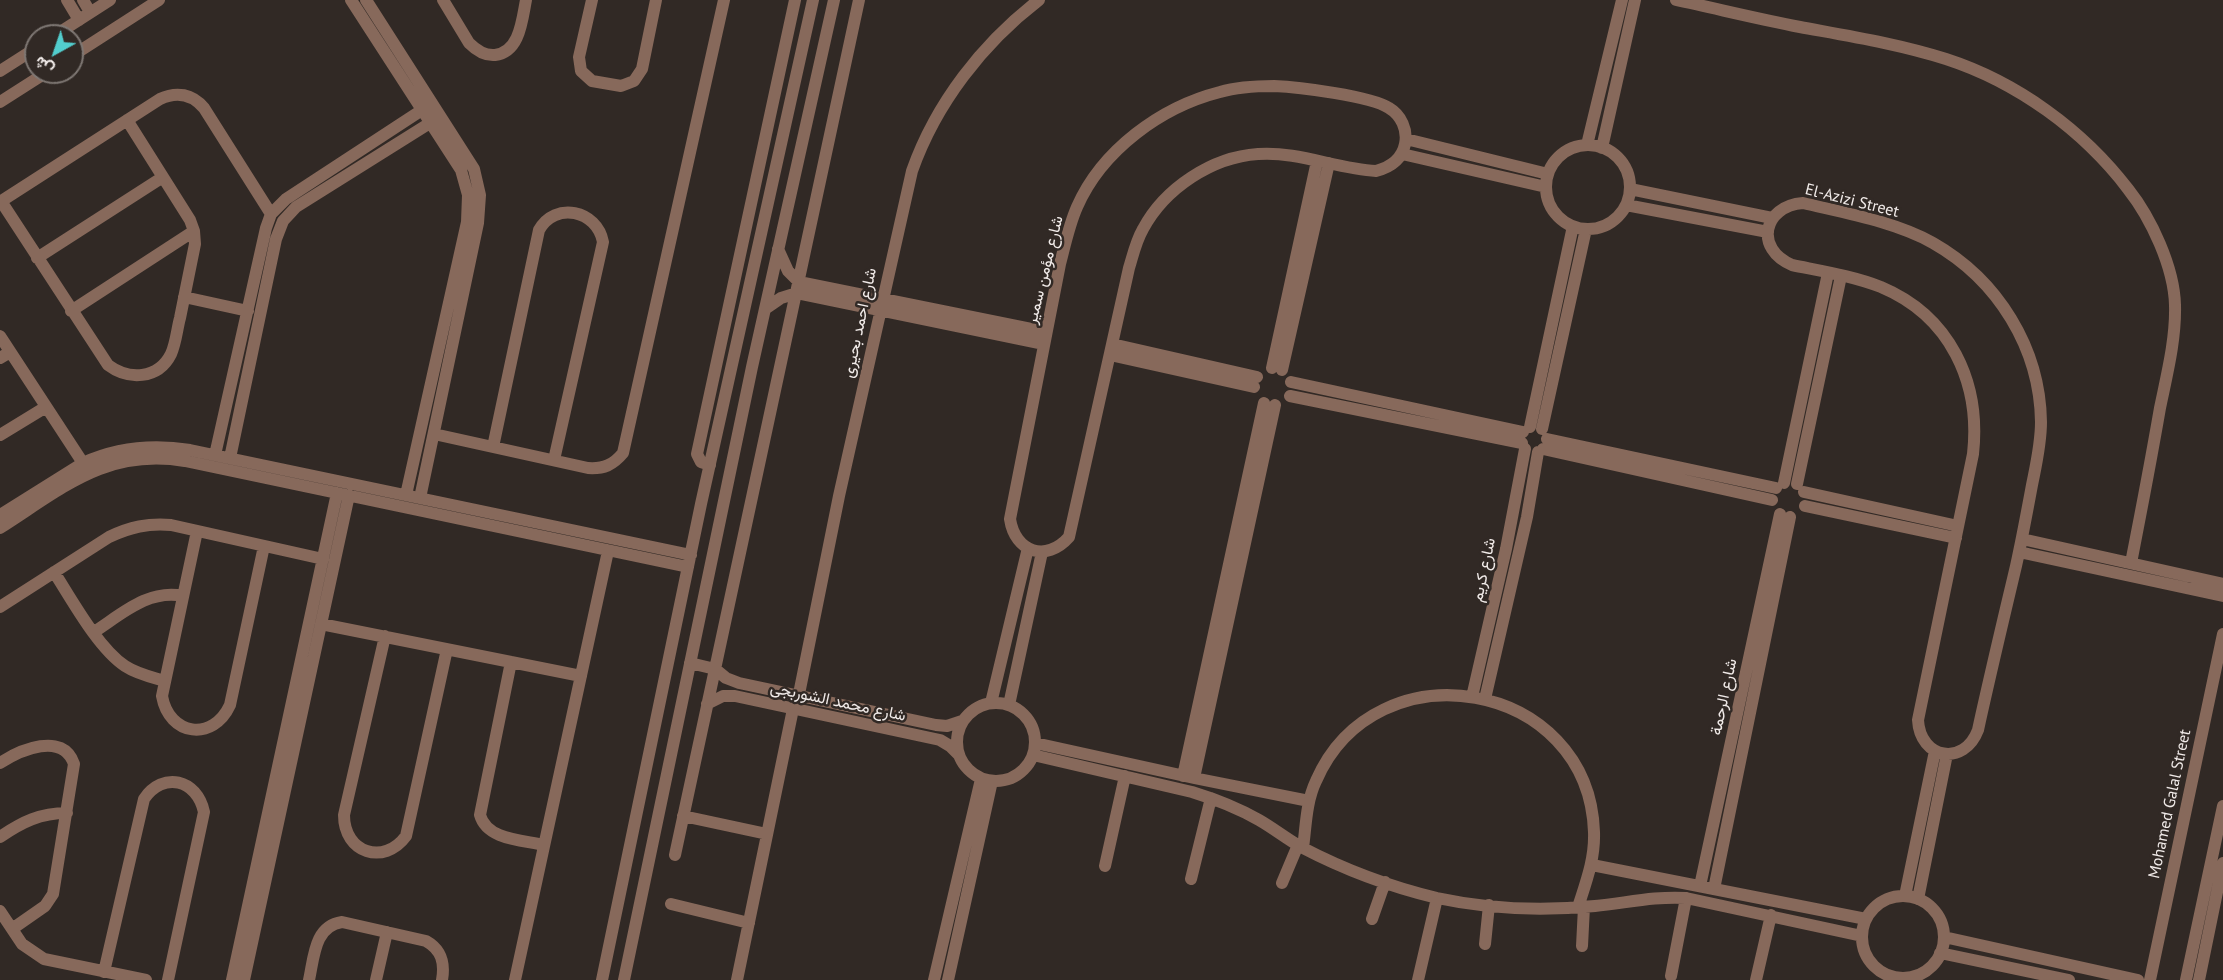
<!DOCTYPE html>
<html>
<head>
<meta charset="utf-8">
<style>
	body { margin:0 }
	#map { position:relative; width:2223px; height:980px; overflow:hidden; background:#312925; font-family:"PT Sans",Vazirmatn,sans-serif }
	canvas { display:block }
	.north { position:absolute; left:24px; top:24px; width:60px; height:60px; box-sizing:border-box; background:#312925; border:2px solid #7e7773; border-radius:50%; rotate:220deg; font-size:16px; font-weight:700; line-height:24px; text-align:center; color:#f1ebe9 }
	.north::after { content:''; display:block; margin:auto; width:21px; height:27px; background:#52cdcd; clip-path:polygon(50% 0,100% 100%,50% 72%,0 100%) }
</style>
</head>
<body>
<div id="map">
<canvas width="2223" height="980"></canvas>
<div class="north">ش</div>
</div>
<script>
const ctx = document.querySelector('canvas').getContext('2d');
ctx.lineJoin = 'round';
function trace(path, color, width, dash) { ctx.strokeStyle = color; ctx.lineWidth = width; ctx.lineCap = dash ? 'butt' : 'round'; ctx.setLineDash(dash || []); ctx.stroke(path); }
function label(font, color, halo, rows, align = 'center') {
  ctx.font = font + ' "PT Sans",Vazirmatn,sans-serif'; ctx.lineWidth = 5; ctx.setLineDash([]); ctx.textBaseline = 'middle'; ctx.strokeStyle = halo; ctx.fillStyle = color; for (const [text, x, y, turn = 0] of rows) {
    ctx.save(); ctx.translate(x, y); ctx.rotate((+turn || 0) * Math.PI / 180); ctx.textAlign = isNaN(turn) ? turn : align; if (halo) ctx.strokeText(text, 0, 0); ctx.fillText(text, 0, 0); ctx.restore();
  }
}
const minor = new Path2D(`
	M67 0 79 20
	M83 0 90 12
	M351 0 461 170 468 195 467 222 406 495
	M366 0 474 169 480 195 478 223 420 498
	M443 0 469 43C476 50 484 56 495 55 520 52 522 20 526 0
	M592 0 579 57 581 71 592 81 621 86 634 81 642 69 656 0
	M1676 0C1718 9 1759 19 1800 27 1849 36 1899 44 1946 59 2017 82 2083 130 2128 189 2151 218 2174 267 2175 305 2176 339 2167 374 2160 408 2151 460 2141 512 2131 563
	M54 36 110 0
	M72 56 159 0
	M0 71 36 48
	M1274 86C1298 87 1371 96 1389 108 1401 115 1408 130 1405 144 1402 159 1391 167 1376 171 1337 169 1298 151 1258 154 1212 157 1165 188 1143 229 1136 241 1133 255 1129 268L1069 537C1046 563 1015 552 1010 519L1060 264C1065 245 1069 225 1077 207 1102 150 1161 107 1220 92 1237 87 1256 86 1274 86Z
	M0 102 47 72
	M1406 139 1548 174
	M1587 145 1622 0
	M1546 187a42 42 0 1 1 84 0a42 42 0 1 1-84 0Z
	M1602 148 1635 0
	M1402 154 1546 187
	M1630 189 1772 218
	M1 201 108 365C128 380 158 380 171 354 176 343 177 329 180 318 185 293 190 269 195 244L194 231 190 220 127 120
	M0 202 160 99C177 91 192 94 204 108L271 214
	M1803 203C1845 213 1896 222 1933 243 1998 280 2040 348 2041 422 2041 444 2036 465 2032 485 2027 512 2022 539 2016 566 2003 621 1990 675 1978 730 1964 767 1920 759 1918 720L1973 454C1981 382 1950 316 1881 287 1853 276 1821 271 1792 265 1754 249 1763 206 1803 203Z
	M1626 205 1768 232
	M778 249 788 271 799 282 1046 332
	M37 258 163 177
	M184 297 248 311
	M765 309 781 298 797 293 1044 344
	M71 311 194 231
	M0 336 83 463
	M1112 344 1257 377
	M1110 355 1254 387
	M0 358 10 352
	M1272 368 1317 161
	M1282 370 1329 163
	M1291 382 1523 432
	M1290 396 1522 443
	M1530 427 1573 226
	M1542 429 1586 229
	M434 434 588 468C604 469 613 465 623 453L724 0
	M0 435 46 407
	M1547 439 1776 488
	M493 447 539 230C555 201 597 210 603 242L554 460
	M1543 449 1772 500
	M215 455 266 228 271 214 286 199 422 110
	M230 458 276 239 283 221 296 207 430 123
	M710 465 701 462 697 454 795 0
	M1784 483 1828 273
	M1797 484 1841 276
	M1804 492 1958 526
	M1805 506 1956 538
	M0 515 83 463C118 447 152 444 190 450L691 555
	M0 528C63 488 106 448 185 461L688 567
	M197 531 162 696C169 736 213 742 230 705L264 546
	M2022 539 2223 584
	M2019 552 2223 596
	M54 572C72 600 98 648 125 666 137 674 151 677 165 681
	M0 607 109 537C130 527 148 523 171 525L323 559
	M321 624 581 676
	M94 632C122 614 148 589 183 596
	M385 636 344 815C344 853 384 866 406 836L447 649
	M511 662 480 815C487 840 522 840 544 845
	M690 663 715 669 726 678 739 683 936 725 947 726 962 721
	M799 694 839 496 912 171C936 103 983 43 1039 0
	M1472 697 1506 549 1525 449
	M1485 699 1527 517 1538 452
	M957 742a39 39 0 1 1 78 0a39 39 0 1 1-78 0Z
	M991 703 1028 548
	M707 704 723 696H735L940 740 950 746 958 754
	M1009 705 1042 552
	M1035 743 1194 778 1309 801
	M1033 755 1192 792C1215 799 1238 808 1259 820 1273 828 1287 839 1301 847 1343 869 1391 887 1437 898 1488 909 1543 911 1595 906 1626 903 1655 896 1686 898L1862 936
	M0 763C20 750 63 731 74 764L53 894 45 906 12 929
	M1183 776 1264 403
	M1194 778 1275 405
	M683 816 767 834
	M0 837C22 822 40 813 67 813
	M1303 848C1306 826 1306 802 1316 781 1376 643 1589 680 1594 832 1595 859 1586 882 1578 907
	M675 855 859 0
	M1592 865 1866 919
	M1105 866 1125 776
	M1191 879 1211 798
	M1282 883 1298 845
	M1700 886 1780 514
	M1714 889 1790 517
	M1905 896 1935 751
	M1862 937a41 41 0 1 1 82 0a41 41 0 1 1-82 0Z
	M1918 899 1947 754
	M671 904 749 923
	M0 911 22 944 44 959 146 980
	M1372 919 1385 882
	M1944 937 2138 980
	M1485 944 1489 905
	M1582 946 1584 907
	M1940 953 2069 980
	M104 972 144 799C163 771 197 779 204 812L168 980
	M1671 976 1686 898
	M232 980 337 493
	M244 980 349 495
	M309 980C314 958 314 926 342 922L426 941C442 950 445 963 442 980
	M376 980 387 932
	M515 980 608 551
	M602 980 701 504 813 0
	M624 980 752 367 834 0
	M737 980 793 709
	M934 980 981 779
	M948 980 992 781
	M1418 980 1437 898
	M1756 980 1771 915
	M2150 980 2223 634
	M2186 980 2223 806
	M2199 980 2223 863`);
const streetNames = [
	["El-Azizi Street",1852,201,14],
	["شارع مؤمن سمير",1045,270,-76],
	["شارع احمد بحيرى",860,323,-78],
	["شارع كريم",1484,570,-78],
	["شارع الرحمة",1724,697,-78],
	["شارع محمد الشوربجى",838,702,12],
	["Mohamed Galal Street",2170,804,-78]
];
trace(minor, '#87695b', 12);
label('16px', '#f1ebe9', '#312925', streetNames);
</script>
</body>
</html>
